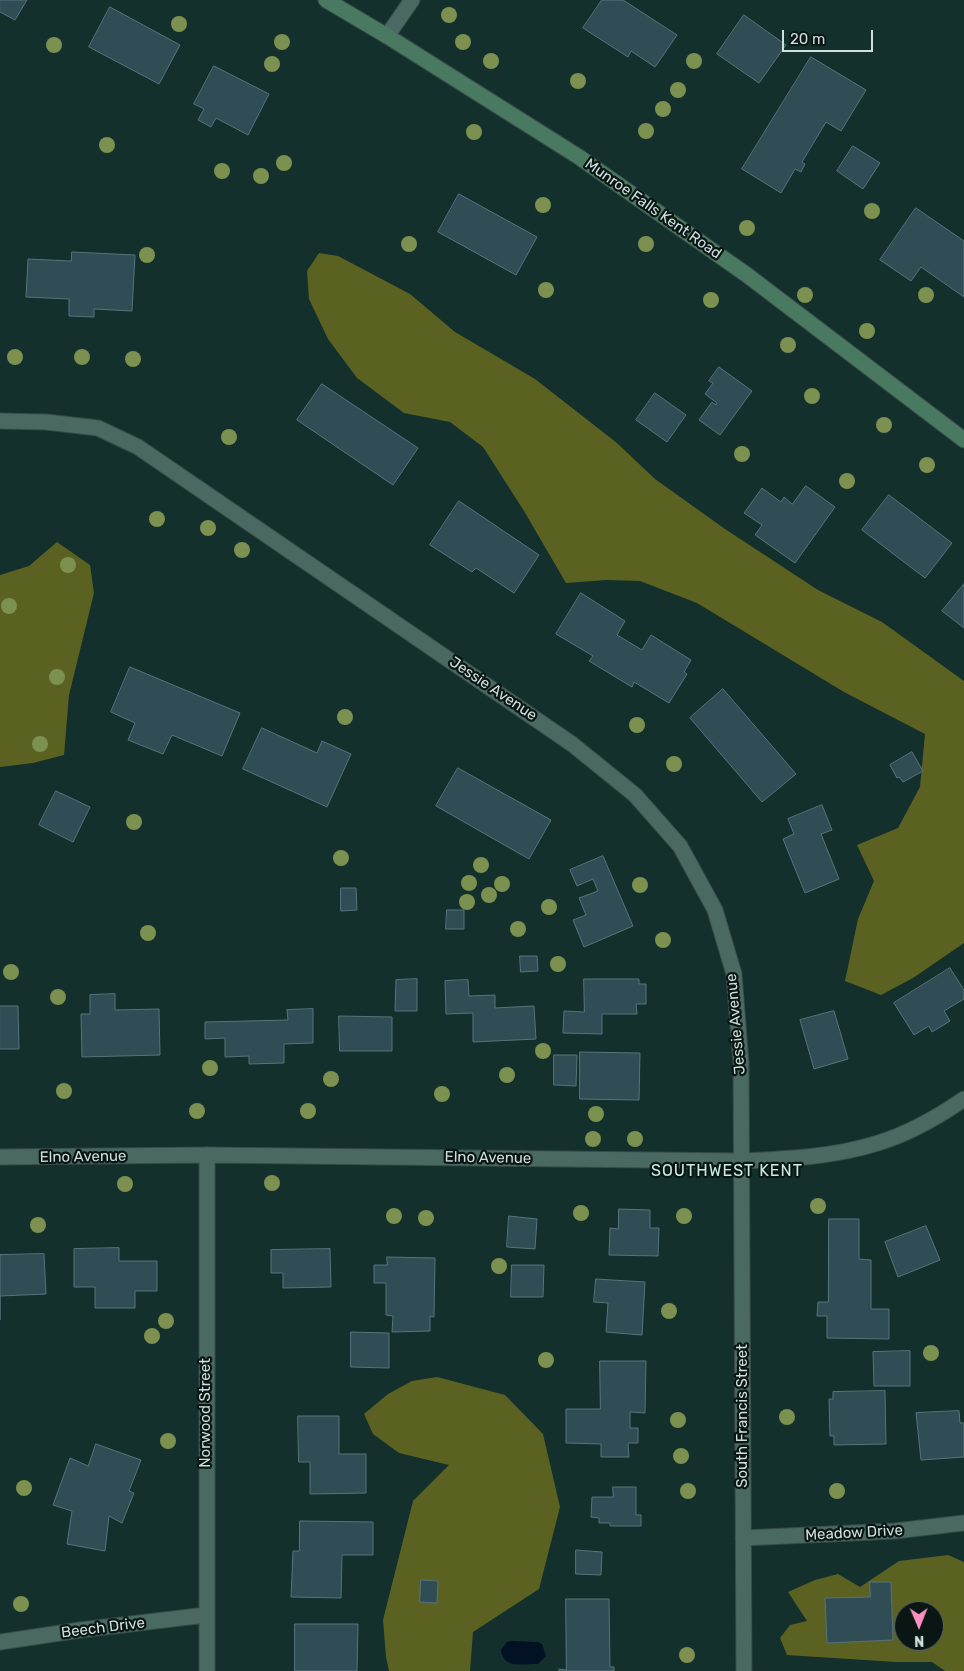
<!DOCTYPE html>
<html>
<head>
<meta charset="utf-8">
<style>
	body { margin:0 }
	#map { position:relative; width:964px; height:1671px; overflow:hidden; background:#13302c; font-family:Rubik,sans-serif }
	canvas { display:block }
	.north { position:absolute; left:894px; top:1601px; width:50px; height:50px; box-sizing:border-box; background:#091614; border:1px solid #586664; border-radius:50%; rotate:179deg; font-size:14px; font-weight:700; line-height:20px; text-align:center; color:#cfdfdc }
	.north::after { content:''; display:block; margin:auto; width:18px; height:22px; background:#fd8ec1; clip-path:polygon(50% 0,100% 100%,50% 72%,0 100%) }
	.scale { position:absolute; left:782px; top:30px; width:91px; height:22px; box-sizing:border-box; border:2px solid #cfdfdc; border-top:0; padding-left:6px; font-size:15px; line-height:18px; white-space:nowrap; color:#cfdfdc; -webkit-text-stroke:4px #091614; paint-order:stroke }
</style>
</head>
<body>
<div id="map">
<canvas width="964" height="1671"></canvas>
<div class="north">N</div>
<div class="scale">20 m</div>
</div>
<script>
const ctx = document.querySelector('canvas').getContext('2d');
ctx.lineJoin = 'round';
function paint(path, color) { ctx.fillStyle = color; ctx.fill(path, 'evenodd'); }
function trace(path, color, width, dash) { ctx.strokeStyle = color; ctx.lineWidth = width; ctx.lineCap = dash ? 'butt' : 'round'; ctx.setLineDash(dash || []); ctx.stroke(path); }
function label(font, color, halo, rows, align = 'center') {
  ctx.font = font + ' Rubik,sans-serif'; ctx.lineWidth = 4.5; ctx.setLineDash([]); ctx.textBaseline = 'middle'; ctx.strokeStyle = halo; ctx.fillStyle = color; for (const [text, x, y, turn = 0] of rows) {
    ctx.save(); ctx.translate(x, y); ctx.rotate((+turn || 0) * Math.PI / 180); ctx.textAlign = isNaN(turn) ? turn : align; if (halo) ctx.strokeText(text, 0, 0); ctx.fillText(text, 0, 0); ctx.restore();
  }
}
const forest = new Path2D(`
	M319 253 338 256 410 294 455 332 535 379 617 443 655 479 725 529 818 590 882 622 964 681V943L913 978 881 995 845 981 858 919 874 881 857 845 898 828 920 787 925 734 844 692 697 603 640 581 606 580 566 583 524 511 483 447 450 422 404 413 357 378 328 339 309 299 307 271Z
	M57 542 90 565 94 593 69 695 64 755 33 763 0 767V575L29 566Z
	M437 1377 505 1395 543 1434 560 1507 539 1589 473 1632 470 1671H389L386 1657 383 1620 413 1501 449 1465 399 1453 373 1434 364 1414 388 1394 412 1381Z
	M948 1555 964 1562V1671H945L932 1662H896L787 1655 780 1638 790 1625 807 1621 788 1592 815 1580 838 1574 860 1587 899 1561ZM904 1611H934V1641H904Z`);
const water = new Path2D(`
	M512 1641 538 1642 542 1644 546 1656 538 1664C523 1664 503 1669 501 1650L507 1642Z`);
const building = new Path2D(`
	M0 0H27L15 20 0 12Z
	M602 0H623L677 35 655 67 631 51 628 57 583 28Z
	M110 7 180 45 159 84 89 47Z
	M744 15 786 45 759 83 717 54Z
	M811 57 866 90 841 131 826 122 802 162 805 164 801 172 795 169 781 193 742 169Z
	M214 66 269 94 248 135 216 118 211 127 198 120 204 109 194 104Z
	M853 146 880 163 863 189 837 171Z
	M459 194 537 237 516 275 438 232Z
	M916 208 964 241V297L921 267 911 281 880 260Z
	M72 252 135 255 132 311 94 309V317L69 316V299L26 297 28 259 71 261Z
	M719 367 752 391 720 435 699 420 712 402 716 405 717 403 705 394 713 383 709 381Z
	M322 384 418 448 393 485 297 420Z
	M655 393 686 415 667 442 636 420Z
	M806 486 835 507 795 563 755 535 762 525 744 513 762 488 781 502 784 497 792 504Z
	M889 495 952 543 925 578 862 530Z
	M459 501 539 555 514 593 476 568 472 572 430 545Z
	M964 584V628L942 611Z
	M581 593 625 621 617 635 642 650 651 635 691 660 684 672 687 674 669 703 634 682 632 687 589 661 593 656 556 634Z
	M130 667 240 713 222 756 172 735 163 754 128 740 135 723 111 712Z
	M723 689 796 774 762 802 690 718Z
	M262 728 317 753 322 741 351 754 327 807 243 769Z
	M912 752 923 771 903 782 899 777 897 778 890 765Z
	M458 768 551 820 529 859 436 806Z
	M56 791 90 807 73 842 39 825Z
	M822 805 832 830 821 834 839 879 805 893 783 839 794 834 788 819Z
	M603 856 633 926 584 947 573 920 586 915 579 898 598 891 593 879 577 886 570 870Z
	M341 888H356L357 910 341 911Z
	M447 910H464V929H446Z
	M520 956H537L538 971 521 972Z
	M950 968 964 990V999L944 1011 950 1021 932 1032 929 1026 914 1035 894 1003Z
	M417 979V1011H395L396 980Z
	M584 979H639V984H646V1004H636L637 1014H602V1034L563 1033 564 1011 584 1012Z
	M468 980 469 996 495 995V1008L534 1006 536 1039 473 1042V1013L446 1014 445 981Z
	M115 994V1010L159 1009 160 1055 82 1057 81 1014H90V995Z
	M0 1006H18L19 1049H0Z
	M313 1009V1043L284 1044V1063L249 1064V1056L225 1057V1038L205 1039V1022L288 1020 287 1010Z
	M834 1011 848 1059 814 1069 800 1020Z
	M339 1016 392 1017V1051H340Z
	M580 1052 640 1053 639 1100 580 1099Z
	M554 1055H577L576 1086 554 1085Z
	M619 1209 650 1210V1228H659L658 1256 609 1255 610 1228 618 1229Z
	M509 1216 537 1219 535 1249 507 1247Z
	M829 1219H859V1259L871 1260V1309H889V1339L827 1338V1316H817L818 1302H828Z
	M926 1226 940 1260 898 1277 885 1242Z
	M119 1248V1261H157V1291H135V1308H95V1287H74V1249Z
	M330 1249 331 1287 283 1288V1273H271V1250Z
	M44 1254 46 1294 0 1296V1320V1255Z
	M387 1257 435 1258 434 1317 430 1316V1331L392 1332 393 1316 386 1315V1283H374V1265H387Z
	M512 1265H544L543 1297H511Z
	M596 1279 645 1282 642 1335 606 1332 608 1303 594 1302Z
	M351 1332 389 1333V1368L351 1367Z
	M910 1351V1386H874L873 1352Z
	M600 1361H646L645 1413 630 1412V1428H638V1443H628L629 1457H601V1444L566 1443V1409H600Z
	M885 1391 886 1444 834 1445V1436H830L829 1399H833V1392Z
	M959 1411 960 1423H964V1457L921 1460 916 1413Z
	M298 1416H339V1454H366V1493L310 1494V1462H299Z
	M96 1444 141 1460 129 1491 134 1493 122 1523 109 1516 105 1551 67 1544 72 1511 53 1505 70 1458 88 1466Z
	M613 1487H636V1515H641V1526H610V1523H599V1518L591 1517 592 1497H613Z
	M300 1521 373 1522V1555H342L341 1598 291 1597 293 1551H299Z
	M576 1550 602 1552 601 1575 576 1574Z
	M421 1580 438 1581 437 1603 420 1602Z
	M870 1582H891L893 1640 827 1643 825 1598 870 1597Z
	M566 1599H609L610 1667H614V1671H559V1669L566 1670Z
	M295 1624H358L357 1671H295Z`);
const street = new Path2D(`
	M387 36 412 0
	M0 421 46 422 98 428 138 447 572 744 635 795 680 846 715 910 734 974 741 1063 744 1671
	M0 1157 207 1155 741 1161C787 1159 834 1157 878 1143 908 1134 938 1117 964 1099
	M743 1538 895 1531 964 1523
	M0 1642 80 1630 206 1615
	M207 1671V1155`);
const secondary = new Path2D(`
	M326 0 387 36 579 157 747 275 964 440`);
const trees = [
	[449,15],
	[179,24],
	[282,42],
	[463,42],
	[54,45],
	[491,61],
	[694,61],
	[272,64],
	[578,81],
	[678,90],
	[663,109],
	[646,131],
	[474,132],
	[107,145],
	[284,163],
	[222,171],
	[261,176],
	[543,205],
	[872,211],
	[747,228],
	[409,244],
	[646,244],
	[147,255],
	[546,290],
	[805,295],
	[926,295],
	[711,300],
	[867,331],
	[788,345],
	[15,357],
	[82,357],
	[133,359],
	[812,396],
	[884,425],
	[229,437],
	[742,454],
	[927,465],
	[847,481],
	[157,519],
	[208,528],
	[242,550],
	[68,565],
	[9,606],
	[57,677],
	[345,717],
	[637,725],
	[40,744],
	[674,764],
	[134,822],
	[341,858],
	[481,865],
	[469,883],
	[502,884],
	[640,885],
	[489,895],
	[467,902],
	[549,907],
	[518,929],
	[148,933],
	[663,940],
	[558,964],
	[11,972],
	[58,997],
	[543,1051],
	[210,1068],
	[507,1075],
	[331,1079],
	[64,1091],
	[442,1094],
	[197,1111],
	[308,1111],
	[596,1114],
	[593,1139],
	[635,1139],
	[272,1183],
	[125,1184],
	[818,1206],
	[581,1213],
	[394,1216],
	[684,1216],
	[426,1218],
	[38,1225],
	[499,1266],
	[669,1311],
	[166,1321],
	[152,1336],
	[931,1353],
	[546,1360],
	[787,1417],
	[678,1420],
	[168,1441],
	[681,1456],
	[24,1488],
	[688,1491],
	[837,1491],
	[21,1604],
	[687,1655]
];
const streetNames = [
	["Munroe Falls Kent Road",653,209,35],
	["Jessie Avenue",493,689,34],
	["Jessie Avenue",736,1024,-95],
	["Elno Avenue",83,1157,-1],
	["Elno Avenue",488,1158,1],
	["Norwood Street",206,1413,-90],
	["South Francis Street",743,1416,-90],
	["Meadow Drive",854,1533,-3],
	["Beech Drive",103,1628,-7]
];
const neighbourhoodNames = [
	["SOUTHWEST KENT",727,1171]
];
paint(forest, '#5b6221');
paint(water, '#021224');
paint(building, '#304d55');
trace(building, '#56747c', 1);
trace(street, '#364c48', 17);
trace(secondary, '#364c48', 17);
trace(street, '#4a6963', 15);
trace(secondary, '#497960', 15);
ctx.fillStyle = '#7c904f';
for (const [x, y] of trees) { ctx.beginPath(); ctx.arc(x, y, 8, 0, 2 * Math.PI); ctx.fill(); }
label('15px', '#cfdfdc', '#091614', streetNames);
ctx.letterSpacing = '1px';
label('16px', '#c9ebe5', '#091614', neighbourhoodNames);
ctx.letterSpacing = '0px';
</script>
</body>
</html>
